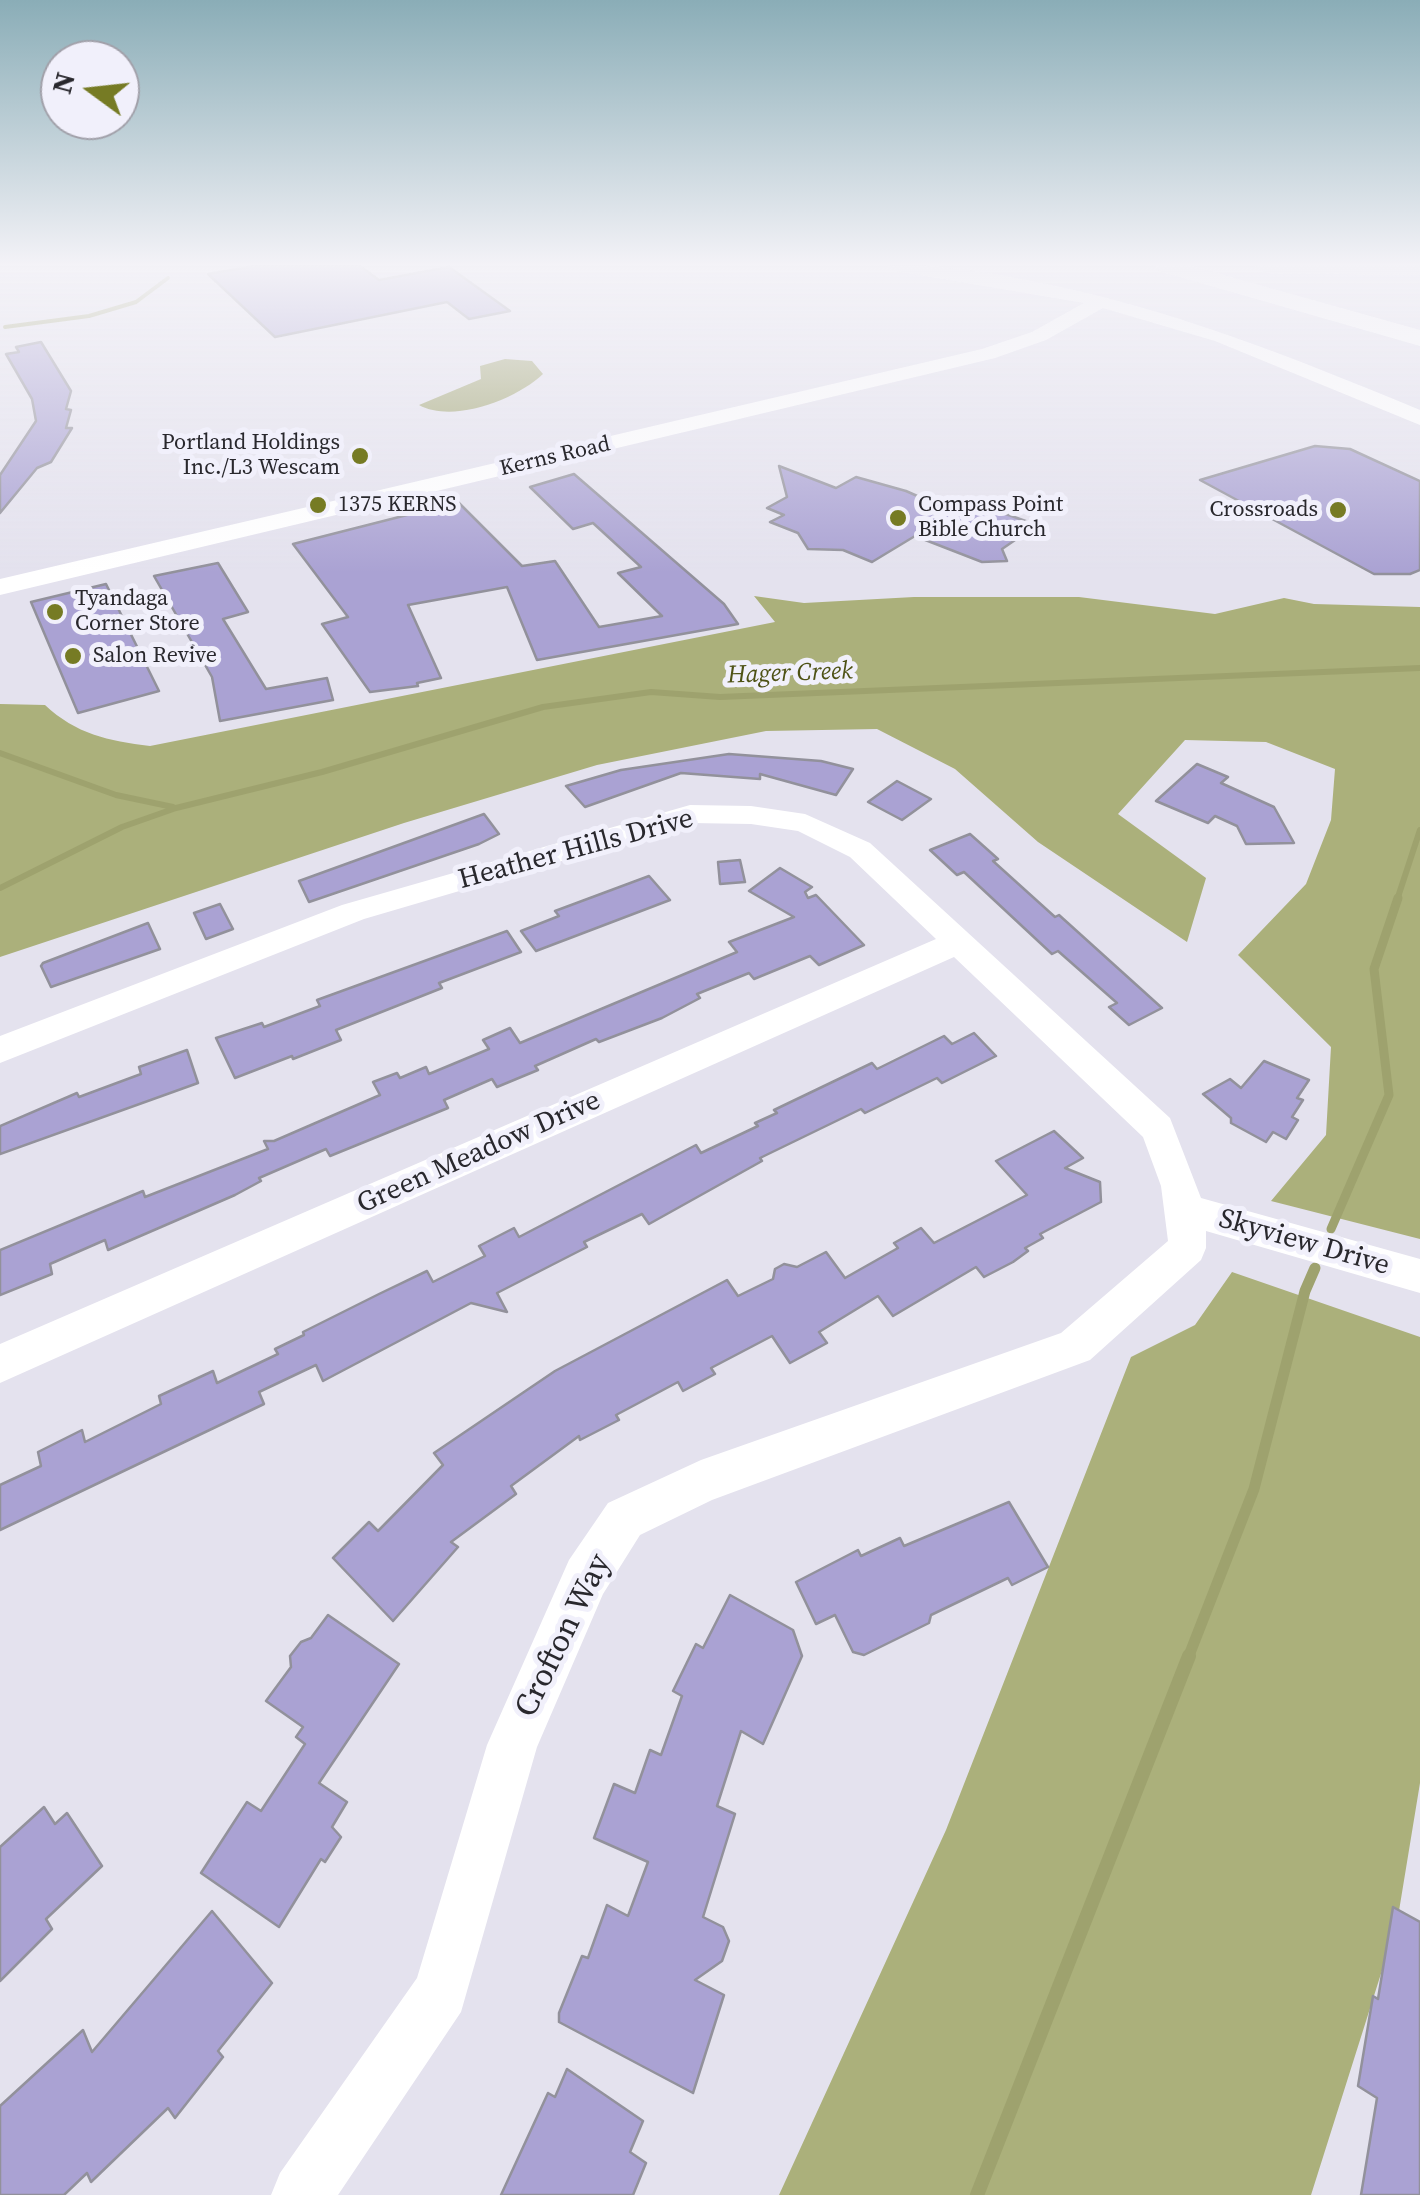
<!DOCTYPE html>
<html>
<head>
<meta charset="utf-8">
<style>
	body { margin:0 }
	#map { position:relative; width:1420px; height:2195px; overflow:hidden; background:#e4e2ee; font-family:"Source Serif 4",serif }
	canvas { display:block }
	.north { position:absolute; left:40px; top:40px; width:100px; height:100px; box-sizing:border-box; background:#f1f0fb; border:2px solid #a1a0a9; border-radius:50%; rotate:285deg; font-size:28px; font-weight:700; line-height:40px; text-align:center; color:#29282d }
	.north::after { content:''; display:block; margin:auto; width:35px; height:45px; background:#767b24; clip-path:polygon(50% 0,100% 100%,50% 72%,0 100%) }
</style>
</head>
<body>
<div id="map">
<canvas width="1420" height="2195"></canvas>
<div class="north">N</div>
</div>
<script>
const ctx = document.querySelector('canvas').getContext('2d');
ctx.lineJoin = 'round';
function paint(path, color) { ctx.fillStyle = color; ctx.fill(path, 'evenodd'); }
function trace(path, color, width, dash) { ctx.strokeStyle = color; ctx.lineWidth = width; ctx.lineCap = dash ? 'butt' : 'round'; ctx.setLineDash(dash || []); ctx.stroke(path); }
function label(font, color, halo, rows, align = 'center') {
  ctx.font = font + ' "Source Serif 4",serif'; ctx.lineWidth = 10; ctx.setLineDash([]); ctx.textBaseline = 'middle'; ctx.strokeStyle = halo; ctx.fillStyle = color; for (const [text, x, y, turn = 0] of rows) {
    ctx.save(); ctx.translate(x, y); ctx.rotate((+turn || 0) * Math.PI / 180); ctx.textAlign = isNaN(turn) ? turn : align; if (halo) ctx.strokeText(text, 0, 0); ctx.fillText(text, 0, 0); ctx.restore();
  }
}
const forest = new Path2D(`
	M754 596 804 603 914 597H1079L1215 614 1284 598 1314 604 1420 607V1239L1271 1201 1326 1135 1331 1047 1238 955 1306 884 1331 820 1335 769 1266 742 1185 740 1118 814 1206 878 1187 942 1038 842 955 769 877 729 766 731 597 765 404 823 0 957V704L45 705C76 734 108 741 150 746L775 622Z
	M1232 1272 1420 1337V1783L1397 1923 1311 2195H779L946 1830 1131 1357 1195 1325Z`);
const water = new Path2D(`
	M505 359 532 361 543 374C517 399 453 424 419 405L481 379 480 366Z`);
const streamFar4 = new Path2D(`
	M5 327 89 316 136 302 168 278`);
const streamFar3 = new Path2D(`
	M0 753 116 795 173 807
	M0 888 122 827 176 808 322 772 543 707 651 692 720 697 1420 668
	M1397 900 1420 830`);
const streamFar2 = new Path2D(`
	M1331 1229 1389 1095 1374 969 1398 898`);
const streamFar1 = new Path2D(`
	M1188 1658 1254 1489 1305 1291 1315 1268`);
const stream = new Path2D(`
	M977 2195 1189 1656`);
const building = new Path2D(`
	M255 266H360L379 280 449 267 510 311 469 319 447 302 275 337 208 274Z
	M41 342 71 391 66 409 71 410 66 428H72L51 462 37 468 0 513V475L36 421 32 399 6 354 19 352 16 347Z
	M1315 446 1350 449 1420 481V570L1410 574H1374L1200 480Z
	M779 466 836 488 856 477 906 491 949 510 966 500 1037 525 1002 549 1007 561 982 562 915 536 872 562 843 550 808 549 798 533 770 522 784 515 767 508 787 497Z
	M574 474 724 604 738 624 537 660 507 587 408 605 441 678 417 683 418 686 370 692 322 624 348 617 293 544 458 502 522 566 555 561 599 627 662 616 618 573 641 567 593 523 573 529 530 487Z
	M218 563 248 612 223 619 266 689 327 678 333 700 220 721 212 677 154 576Z
	M106 584 159 691 78 713 31 602Z
	M729 754 821 761 853 769 836 795 760 774V779L681 773 585 807 566 786 621 770Z
	M1197 764 1228 777 1221 783 1274 807 1294 843 1246 844 1237 826 1215 816 1208 823 1156 801Z
	M897 781 931 799 902 820 868 802Z
	M484 814 499 834 479 844 309 902 299 881Z
	M970 834 998 859 993 861 1055 917 1059 915 1162 1008 1129 1025 1109 1007 1117 1003 1058 951 1052 954 964 872 957 875 930 850Z
	M740 860 745 882 720 884 718 862Z
	M780 868 812 887 805 892 808 898 816 895 864 945 819 965 810 956 754 979 749 973 697 994 700 998 662 1018 599 1042 596 1039 535 1066 538 1070 497 1087 492 1079 444 1100 448 1108 330 1156 326 1149 259 1178 261 1181 235 1195 108 1250 105 1240 50 1264 52 1274 0 1295V1250L143 1191 145 1197 268 1149 264 1141H274L380 1095 373 1082 397 1073 400 1078 426 1067 429 1074 489 1049 483 1040 510 1028 520 1043 737 952 729 942 794 917 749 891Z
	M649 876 670 900 536 951 521 931 559 916 555 911Z
	M220 904 233 929 206 939 194 913Z
	M148 923 160 949 51 987 41 966 43 963Z
	M507 931 521 952 439 983 442 988 336 1030 341 1040 293 1059 292 1056 235 1078 216 1038 262 1023 264 1027 320 1006 317 1000Z
	M974 1033 996 1056 942 1083 937 1078 865 1113 861 1109 760 1158 762 1161 649 1224 642 1214 584 1242 587 1247 497 1293 507 1312 471 1303 323 1381 316 1365 259 1392 264 1404 0 1530V1485L41 1466 38 1452 82 1430 85 1442 161 1404 159 1396 213 1371 217 1383 278 1354 275 1349 304 1335 303 1332 379 1294 427 1271 433 1282 485 1256 479 1246 514 1228 519 1237 696 1145 701 1153 758 1126 755 1123 777 1113 774 1110 872 1063 877 1069 944 1036 952 1044Z
	M187 1050 198 1083 0 1154V1126L77 1093 79 1097 141 1074 139 1067Z
	M1264 1061 1309 1080 1297 1098 1303 1100 1292 1117 1298 1120 1286 1139 1273 1132 1266 1142 1231 1123V1118L1203 1094 1230 1079 1241 1088Z
	M1054 1131 1083 1158 1065 1168 1100 1182 1101 1202 1040 1234 1043 1238 1025 1248 1028 1251 1013 1262 984 1277 976 1267 893 1316 878 1296 819 1332 827 1343 790 1363 772 1336 711 1368 715 1374 683 1391 678 1382 616 1415 619 1420 580 1440 579 1436 511 1486 516 1494 451 1542 458 1547 393 1621 333 1558 369 1522 378 1531 443 1465 434 1453 555 1371 727 1280 738 1296 773 1279 775 1269 784 1264 797 1267 826 1252 845 1278 898 1248 894 1243 921 1228 934 1243 1027 1195 996 1161Z
	M1009 1502 1048 1567 1012 1585 1008 1578 931 1615 929 1623 864 1655 853 1652 835 1615 816 1624 796 1582 858 1550 861 1556 900 1538 904 1546Z
	M730 1595 793 1630 802 1656 763 1744 741 1731 717 1806 735 1814 703 1917 723 1927 729 1941 722 1961 695 1980 724 1995 693 2093 559 2022V2013L582 1956 588 1958 607 1905 628 1916 648 1862 594 1838 614 1784 635 1793 650 1750 661 1755 682 1696 673 1691 696 1644 703 1648Z
	M328 1615 399 1664 319 1783 347 1802 332 1827 341 1837 325 1862 321 1859 279 1927 201 1873 247 1802 261 1811 305 1744 296 1737 303 1727 266 1701 291 1667 290 1656 301 1642 311 1638Z
	M44 1807 55 1824 67 1813 102 1866 46 1919 52 1929 0 1981V1847Z
	M1393 1907 1420 1922V2195H1361L1377 2098 1358 2086 1373 1996 1378 1999Z
	M212 1911 272 1983 218 2051 223 2057 175 2118 168 2108 91 2182 87 2173 64 2195H0V2106L83 2030 92 2052Z
	M567 2069 643 2121 630 2152 646 2163 633 2195H501L548 2093 555 2097Z`);
const minor = new Path2D(`
	M690 805 751 806 805 814 870 843 1170 1118 1201 1198 1420 1259V1293L1206 1231V1248L1201 1260 1090 1360 712 1500 640 1535 603 1594 537 1747 461 2012 338 2195H271L280 2173 417 1978 487 1745 569 1560 608 1503 701 1460 1061 1333 1168 1241 1161 1186 1143 1137 954 957 0 1383V1344L936 939 850 857 798 831 751 824 691 823 364 919 0 1063V1036L342 905Z`);
const tertiary = new Path2D(`
	M888 266C936 263 984 272 1031 281 1168 307 1292 357 1420 410V425L1215 341 1103 308 1046 340 995 358 0 595V579L982 349 1032 332 1084 303 897 271Z`);
const motorway = new Path2D(`
	M1155 266H1191L1420 330V346L1159 271Z
	M1255 266H1420V275L1267 273Z`);
const markers = [
	[360,456,10,"#767b24"],
	[318,505,10,"#767b24"],
	[1338,510,10,"#767b24"],
	[898,518,10,"#767b24"],
	[55,612,10,"#767b24"],
	[73,656,10,"#767b24"]
];
const farPoinames = [
	["Portland Holdings",340,443,"right"],
	["Inc./L3 Wescam",340,468,"right"],
	["1375 KERNS",338,505],
	["Compass Point",918,505],
	["Bible Church",918,530],
	["Crossroads",1318,510,"right"],
	["Tyandaga",75,599],
	["Corner Store",75,624],
	["Salon Revive",93,656]
];
const farStreetnames = [
	["Kerns Road",555,457,-13]
];
const farWaternames = [
	["Hager Creek",790,674,-2]
];
const streetNames = [
	["Heather Hills Drive",576,850,-15],
	["Green Meadow Drive",479,1153,-24],
	["Skyview Drive",1304,1243,16]
];
const nearStreetnames = [
	["Crofton Way",564,1636,-64]
];
paint(forest, '#abb07b');
paint(water, '#9ea26e');
trace(streamFar4, '#9ea26e', 4);
trace(streamFar3, '#9ea26e', 6);
trace(streamFar2, '#9ea26e', 9);
trace(streamFar1, '#9ea26e', 11);
trace(stream, '#9ea26e', 14);
paint(building, '#aaa2d3');
trace(building, '#92919b', 2.5);
paint(minor, '#fff');
paint(tertiary, '#fff');
paint(motorway, '#fff');
const sky = ctx.createLinearGradient(0, 0, 0, 573);
sky.addColorStop(0, '#8aadb7');
sky.addColorStop(0.46, '#f3f2f7');
sky.addColorStop(1, '#f3f2f700');
ctx.fillStyle = sky;
ctx.fillRect(0, 0, 1420, 573);
for (const [x, y, r, color] of markers) { const dot = new Path2D(); dot.arc(x, y, r, 0, 2 * Math.PI); ctx.fillStyle = color; ctx.fill(dot); trace(dot, '#f1f0fb', 4); }
label('22px', '#29282d', '#f1f0fb', farPoinames, 'left');
label('22px', '#29282d', '#f1f0fb', farStreetnames);
label('italic 25px', '#4e5215', '#f1f0fb', farWaternames);
label('28px', '#29282d', '#f1f0fb', streetNames);
label('32px', '#29282d', '#f1f0fb', nearStreetnames);
</script>
</body>
</html>
